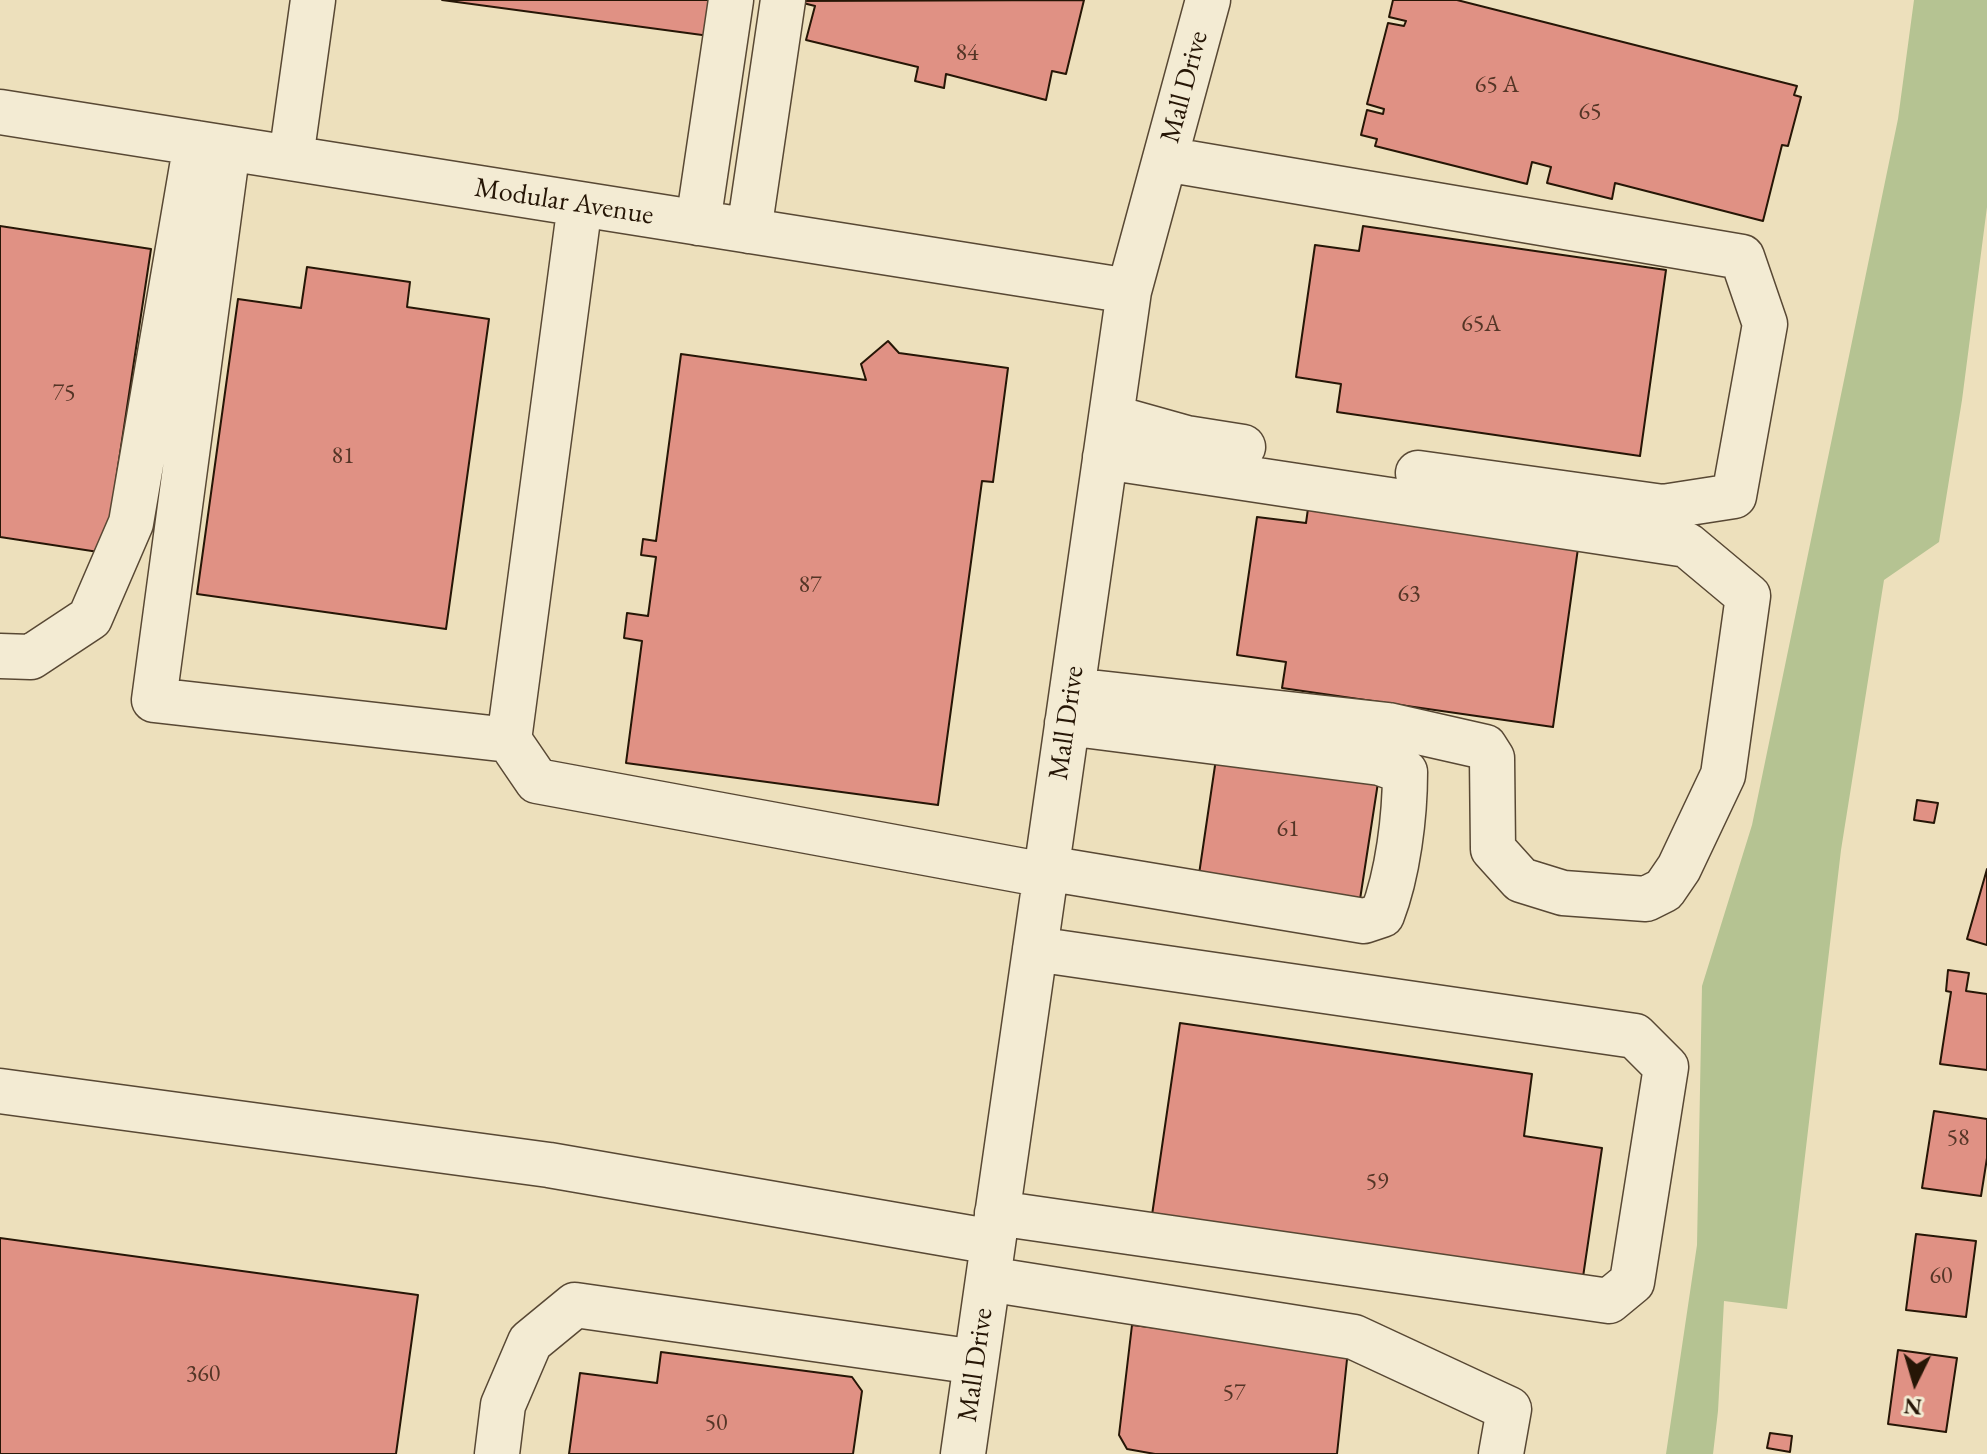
<!DOCTYPE html>
<html>
<head>
<meta charset="utf-8">
<style>
	body { margin:0 }
	#map { position:relative; width:1987px; height:1454px; overflow:hidden; background:#ede0bc; font-family:"EB Garamond",serif }
	canvas { display:block }
	.north { position:absolute; left:1875px; top:1342px; width:80px; height:80px; -webkit-text-stroke:6px #f3ebd3; paint-order:stroke; rotate:185deg; font-size:22px; font-weight:700; line-height:32px; text-align:center; color:#261606 }
	.north::after { content:''; display:block; margin:auto; width:28px; height:36px; background:#261606; clip-path:polygon(50% 0,100% 100%,50% 72%,0 100%) }
</style>
</head>
<body>
<div id="map">
<canvas width="1987" height="1454"></canvas>
<div class="north">N</div>
</div>
<script>
const ctx = document.querySelector('canvas').getContext('2d');
ctx.lineJoin = 'round';
function paint(path, color) { ctx.fillStyle = color; ctx.fill(path, 'evenodd'); }
function trace(path, color, width, dash) { ctx.strokeStyle = color; ctx.lineWidth = width; ctx.lineCap = dash ? 'butt' : 'round'; ctx.setLineDash(dash || []); ctx.stroke(path); }
function label(font, color, halo, rows, align = 'center') {
  ctx.font = font + ' "EB Garamond",serif'; ctx.lineWidth = 6; ctx.setLineDash([]); ctx.textBaseline = 'middle'; ctx.strokeStyle = halo; ctx.fillStyle = color; for (const [text, x, y, turn = 0] of rows) {
    ctx.save(); ctx.translate(x, y); ctx.rotate((+turn || 0) * Math.PI / 180); ctx.textAlign = isNaN(turn) ? turn : align; if (halo) ctx.strokeText(text, 0, 0); ctx.fillText(text, 0, 0); ctx.restore();
  }
}
const green = new Path2D(`
	M1914 0H1987V207L1962 400 1939 542 1884 580 1841 850 1787 1309 1724 1301 1718 1411 1713 1454H1666L1697 1245 1702 986 1752 825 1898 119Z`);
const building = new Path2D(`
	M442 0H722L717 37Z
	M1084 0 1066 74 1052 71 1046 100 946 74 944 88 915 81 918 67 806 40 815 6 795 1Z
	M1393 0H1457L1797 86 1794 95 1801 97 1788 146 1782 145 1763 221 1615 183 1612 199 1547 183 1551 167 1532 162 1527 184 1375 146 1377 139 1361 135 1367 110 1383 114 1384 109 1367 104 1388 23 1404 26 1406 21 1389 17Z
	M0 226 151 249 105 553 0 537Z
	M1363 226 1666 270 1640 456 1337 412 1341 384 1296 377 1315 245 1359 251Z
	M307 267 410 282 407 307 489 319 446 629 197 594 238 299 301 308Z
	M888 341 899 353 1008 368 993 482 982 481 938 805 626 763 642 641 624 638 627 613 648 616 656 557 641 555 643 539 656 541 681 354 866 380 861 364Z
	M1310 494 1580 534 1553 727 1282 688 1286 662 1237 655 1257 517 1306 523Z
	M1217 752 1379 776 1359 906 1198 881Z
	M1917 800 1938 803 1934 823 1914 820Z
	M1987 869V945L1967 939Z
	M1948 970 1969 973 1966 991 1987 994V1070L1940 1064 1951 992 1946 991Z
	M1180 1023 1532 1074 1524 1136 1602 1148 1583 1277 1152 1215Z
	M1934 1111 1987 1119V1158L1981 1196 1922 1188Z
	M1916 1234 1976 1241 1966 1317 1906 1310Z
	M0 1238 418 1295 396 1454H0Z
	M1132 1325 1348 1350 1337 1454H1155L1127 1449 1119 1435Z
	M1898 1350 1957 1358 1946 1432 1888 1424Z
	M661 1352 852 1377 862 1391 853 1454H569L580 1373 657 1383Z
	M1770 1433 1792 1436 1790 1452 1767 1448Z`);
const minor = new Path2D(`
	M0 112 1129 291
	M228 148 154 700 509 740
	M291 158 313 0
	M1165 159 1742 257 1765 324 1734 496 1663 507 1418 473
	M580 204 509 740 537 781 1045 875
	M698 223 731 0
	M749 231 783 0
	M1111 417 1186 438 1243 447
	M0 656 31 657 90 618 131 523 196 143
	M1072 690 1388 725 1485 747 1492 758 1493 849 1521 880 1563 893 1646 899 1664 890 1679 868 1723 775 1748 596 1687 545 1105 457
	M1046 868 1364 921 1382 915C1398 874 1405 816 1405 772L1380 763 1067 723
	M0 1091 549 1165 993 1242
	M997 1213 1609 1301 1632 1282 1666 1067 1635 1036 1035 949
	M988 1279 1354 1337 1509 1409 1501 1454
	M497 1454 503 1405 530 1342 575 1305 976 1362
	M963 1454 1129 291 1208 0`);
const numberNames = [
	["84",967,53],
	["65 A",1497,85],
	["65",1590,112],
	["65A",1481,324],
	["75",64,393],
	["81",343,456],
	["87",810,585],
	["63",1409,594],
	["61",1288,829],
	["58",1958,1138],
	["59",1377,1182],
	["60",1941,1276],
	["360",203,1374],
	["57",1234,1393],
	["50",716,1423]
];
const streetNames = [
	["Mall Drive",1185,87,-75],
	["Modular Avenue",564,202,9],
	["Mall Drive",1067,723,-82],
	["Mall Drive",976,1365,-82]
];
paint(green, '#b5c392');
paint(building, '#e09184');
trace(building, '#261606', 2);
trace(minor, '#584834', 47);
trace(minor, '#f3ebd3', 44);
label('24px', '#543526', null, numberNames);
label('28px', '#261606', '#f3ebd3', streetNames);
</script>
</body>
</html>
